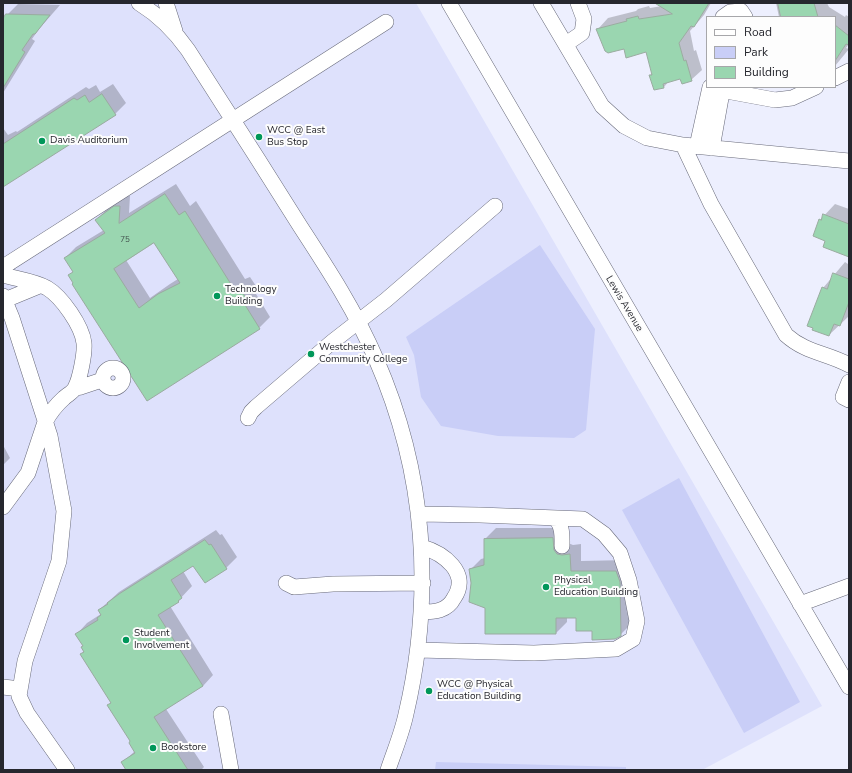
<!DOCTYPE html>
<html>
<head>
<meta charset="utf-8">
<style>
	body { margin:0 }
	#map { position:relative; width:852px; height:773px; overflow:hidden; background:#edeffe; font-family:"Nunito Sans",sans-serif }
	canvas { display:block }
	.frame { position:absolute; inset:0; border:4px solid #26272e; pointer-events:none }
	.legend { position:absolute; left:706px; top:16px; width:130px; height:72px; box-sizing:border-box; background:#fdfdfd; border:1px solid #a7a7aa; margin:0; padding:5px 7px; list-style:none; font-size:12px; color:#26272e }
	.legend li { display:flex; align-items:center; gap:8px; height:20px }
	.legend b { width:20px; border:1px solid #a7a7aa }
</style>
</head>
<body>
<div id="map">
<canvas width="852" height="773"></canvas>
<div class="frame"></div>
<ul class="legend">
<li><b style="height:5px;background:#fff"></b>Road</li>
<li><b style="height:11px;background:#c9cef7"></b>Park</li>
<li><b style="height:11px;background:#9ad6b0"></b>Building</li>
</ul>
</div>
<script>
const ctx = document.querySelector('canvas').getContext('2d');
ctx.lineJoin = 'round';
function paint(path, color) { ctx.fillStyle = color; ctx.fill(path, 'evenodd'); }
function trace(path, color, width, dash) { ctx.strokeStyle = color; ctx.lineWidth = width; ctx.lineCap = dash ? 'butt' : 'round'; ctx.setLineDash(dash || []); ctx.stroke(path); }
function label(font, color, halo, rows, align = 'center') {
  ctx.font = font + ' "Nunito Sans",sans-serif'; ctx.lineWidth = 4; ctx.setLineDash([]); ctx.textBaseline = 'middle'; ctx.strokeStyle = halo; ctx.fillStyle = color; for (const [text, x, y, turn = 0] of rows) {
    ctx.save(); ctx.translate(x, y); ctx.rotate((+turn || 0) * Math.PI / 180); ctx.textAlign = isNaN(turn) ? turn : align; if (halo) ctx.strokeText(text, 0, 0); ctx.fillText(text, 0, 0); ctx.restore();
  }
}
const built = new Path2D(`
	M3 3H416L822 706 702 770H3Z`);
const green = new Path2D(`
	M540 245 595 329 586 430 574 438 498 436 441 426 421 397 414 355 406 337Z
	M679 478 800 702 744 733 622 510Z
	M436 762 626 767V770H435Z`);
const shadow = new Path2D(`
	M659 3H711L704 15 690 31 694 51 696 50 702 70 691 80 681 78 669 81 664 87 655 89 650 75 653 73 647 51 625 48 598 29 608 18 636 11 638 9 649 6 650 8 662 6Z
	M776 3H827L829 7 845 17 846 15 849 17V44L846 48 849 49 835 66V17H779Z
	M18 4 60 5 39 29 32 39 35 41 3 93V21L7 15Z
	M113 84 126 103 115 114 3 186V128L8 135 16 131 17 132 86 87 89 89 96 85 100 92Z
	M176 184 190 206 196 201 245 279 250 277 256 286 253 289 270 317 259 328 147 400 70 275 74 271 65 258 76 247 104 230 96 220 107 209 126 196H130L129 213ZM154 242 178 279 170 284 150 298 126 260Z
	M835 204 849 209V256L827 240 820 220Z
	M845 262 848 264 849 262V316L829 335 823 288Z
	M3 445 10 458 3 465Z
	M496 528H563L568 543 573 545 581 544V561L627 560 631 624 620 635 593 630 577 617H567V622L556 633 472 583 470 570 481 559 485 558V539Z
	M216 530 220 535 222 534 237 557 226 568 193 564 183 571 192 586 178 601 170 606 213 675 203 686 166 709 204 767 201 770H127L123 762 135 751 131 741 109 705 112 702 82 654 84 651V645L77 634 87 623 101 614 99 610 119 592Z`);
const building = new Path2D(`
	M655 3H709L694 27 691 26 679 43 684 61 686 60 692 81 682 84 680 79 663 84 664 88 654 90 649 75H652L646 52 626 58 624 49 608 53 605 51 596 29 627 21 626 19 638 16 639 19 672 14Z
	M778 3H814L818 17H781Z
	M6 14 50 15 35 34H33L22 50 25 52 3 88V19Z
	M835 25 849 36V45L846 44 835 61Z
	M102 94 116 115 3 187V144L74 98 77 100 85 95 89 102Z
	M165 194 179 215 185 211 234 289 239 287 246 298 242 300 260 329 147 401 72 284 73 283 68 275 73 272 64 258 105 233 95 220 114 206H120L119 223ZM154 243 180 283 158 294 139 308 114 269Z
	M823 214 849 224V257L823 247 825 241 813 236 819 219 821 220Z
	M833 273 849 279V302L840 326 834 324 829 336 812 330 813 328 807 326 822 287 827 289Z
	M553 538 554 550 557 554 562 555 570 554 571 571H616L620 582 621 636 615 639 592 640V631H576V618H556V634H485V608L469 602 471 583 469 569 484 565V539Z
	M205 540 209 545 211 544 227 569 205 583 193 566 171 580 182 598 178 601 179 602 158 615 203 686 154 717 188 770H126L121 762 135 753 129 743 130 741 107 705 111 703 80 654 84 652 81 647 83 646 75 634 98 620 97 618 101 615 98 610 108 604 107 603 119 594Z`);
const minor = new Path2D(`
	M139 3C160 16 174 30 188 50 226 109 263 167 300 226 328 269 356 312 376 359 426 473 434 594 406 714 402 733 394 752 388 770
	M166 3 175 31
	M449 3 849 687
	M541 3 602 106 624 126 647 138 683 145 849 161
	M723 17 730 12 741 11 745 17
	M566 44 582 33 584 19 578 3
	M835 78 849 71
	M710 88 775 100 792 98 816 87
	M683 145 711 204 786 335C806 353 827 353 849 365
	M697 146 710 87
	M712 148 723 87
	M3 267 386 22
	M3 275C17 279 34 281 47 288 62 297 82 326 84 343 85 353 80 379 75 388 73 392 67 395 64 398 56 405 50 413 45 422L28 473 3 507
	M3 296 12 318 50 436 64 511 59 561 25 661 19 696 27 713 67 770
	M5 300 39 286
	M103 378a10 10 0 1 1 20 0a10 10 0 1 1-20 0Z
	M849 382 843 397 849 400
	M75 388 81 387 102 380
	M248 418 251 412 256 407 332 342 386 300 495 206
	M556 519C563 527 562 537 562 546
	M286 583 294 587 333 584 423 583
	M800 604 849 586
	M421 612C428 612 434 612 440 610 446 608 451 604 454 598 471 573 443 553 422 547
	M418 650 534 653 616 649 633 639 637 621 629 580 620 553 604 534 583 519 480 515 418 514
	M3 687 20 689
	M221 714 231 770`);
const markers = [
	[259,137,4,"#009759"],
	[42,141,4,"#009759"],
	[217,296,4,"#009759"],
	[311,354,4,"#009759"],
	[546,587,4,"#009759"],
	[126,640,4,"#009759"],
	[429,691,4,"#009759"],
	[153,748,4,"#009759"]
];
const numberNames = [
	["75",125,240]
];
const poiNames = [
	["WCC @ East",267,131],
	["Bus Stop",267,143],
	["Davis Auditorium",50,141],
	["Technology",225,290],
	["Building",225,302],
	["Westchester",319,348],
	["Community College",319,360],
	["Physical",554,581],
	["Education Building",554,593],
	["Student",134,634],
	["Involvement",134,646],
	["WCC @ Physical",437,685],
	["Education Building",437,697],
	["Bookstore",161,748]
];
const streetNames = [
	["Lewis Avenue",624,304,59]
];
paint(built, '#dee1fc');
paint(green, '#c9cef7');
paint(shadow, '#0003');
paint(building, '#9ad6b0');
trace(building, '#9aaba0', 1);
trace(minor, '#686a7a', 16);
trace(minor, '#fff', 15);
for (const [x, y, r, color] of markers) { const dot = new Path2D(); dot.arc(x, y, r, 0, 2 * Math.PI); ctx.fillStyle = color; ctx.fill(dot); trace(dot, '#fdfdfd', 1.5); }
label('8px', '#43534e', null, numberNames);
label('10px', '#26272e', '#fdfdfd', poiNames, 'left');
label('10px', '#26272e', '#fdfdfd', streetNames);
</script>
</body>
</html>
